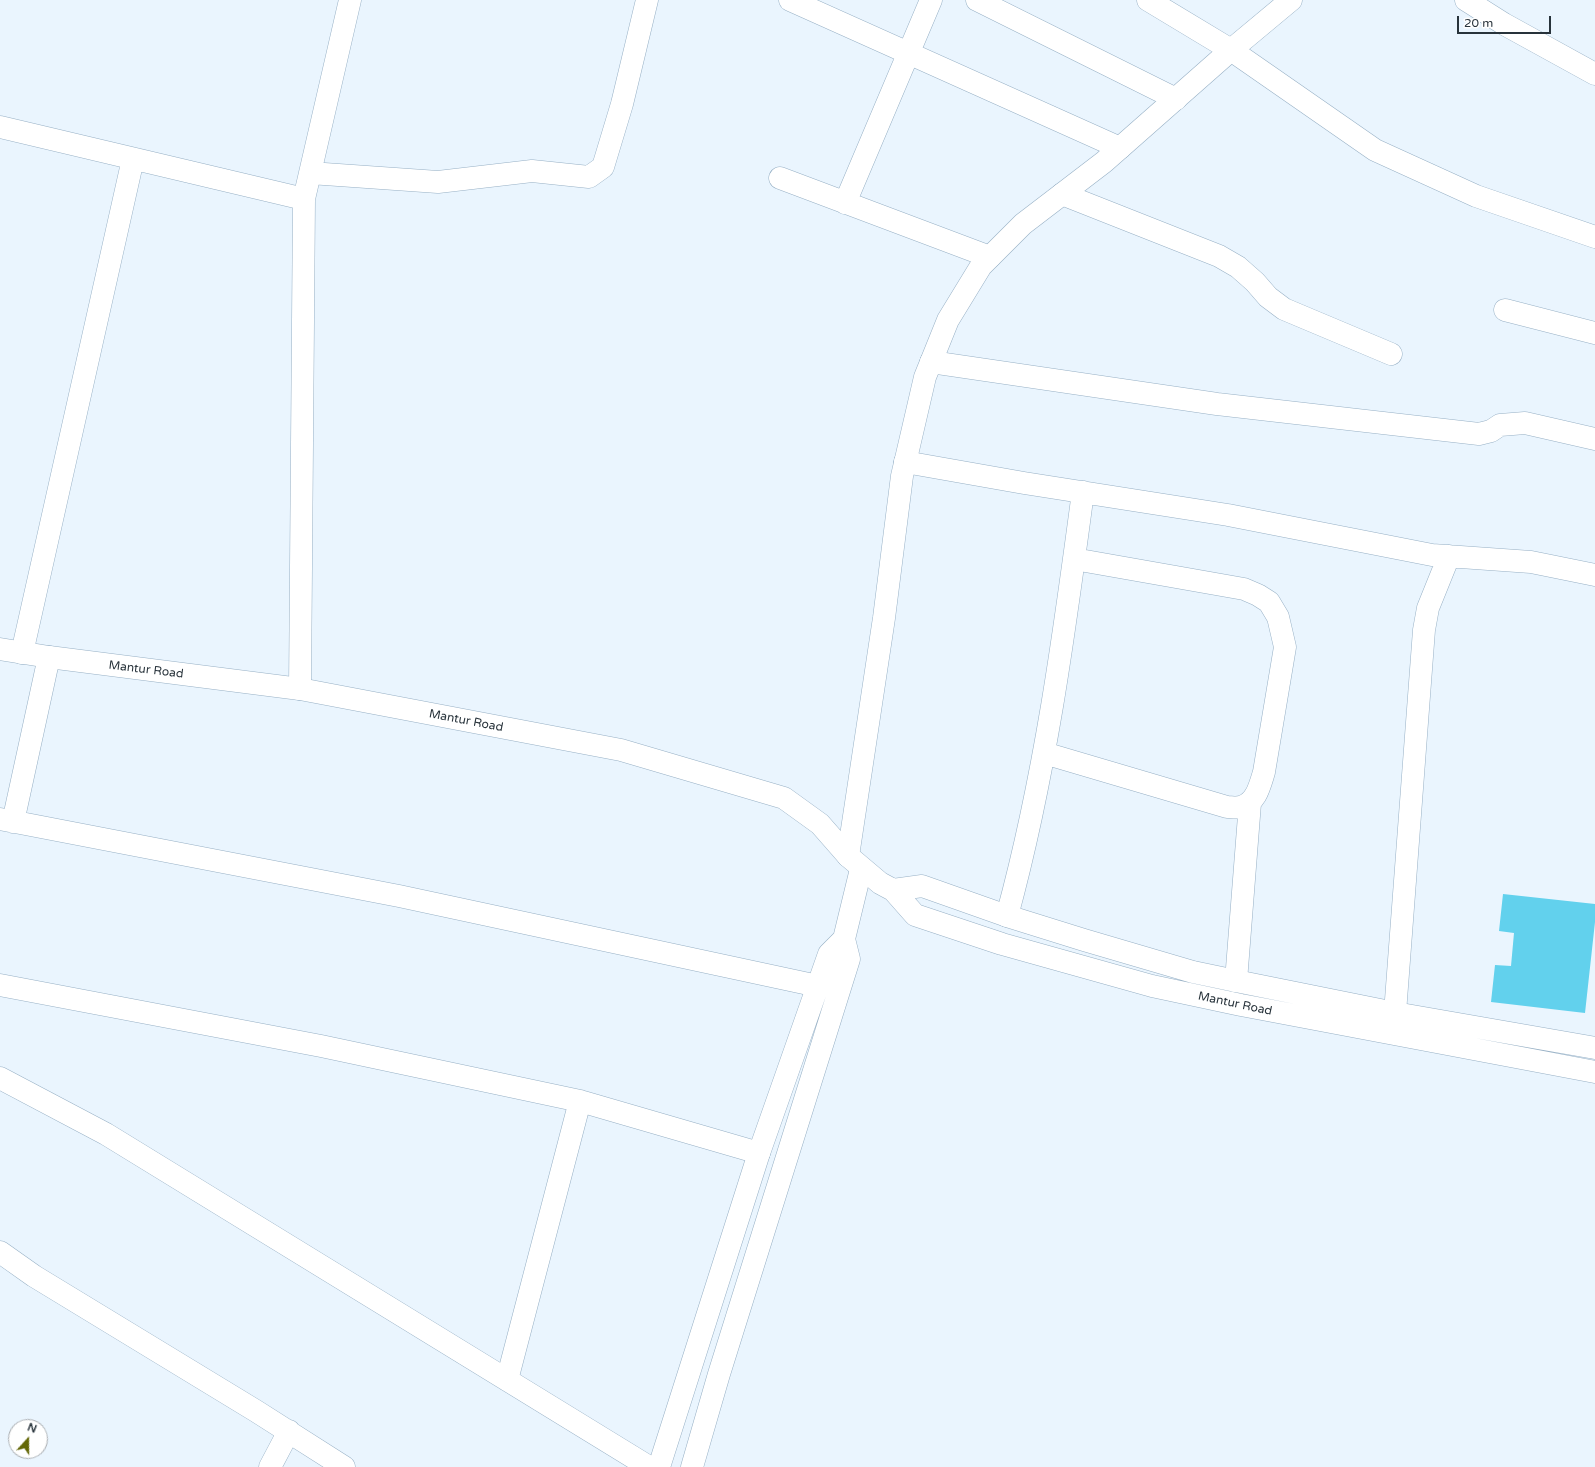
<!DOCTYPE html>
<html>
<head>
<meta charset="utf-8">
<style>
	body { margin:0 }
	#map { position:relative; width:1595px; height:1467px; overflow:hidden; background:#eaf5fe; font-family:"Varela Round",sans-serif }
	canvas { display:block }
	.north { position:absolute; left:8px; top:1419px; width:40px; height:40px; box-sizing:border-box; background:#fff; border:1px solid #a9adb1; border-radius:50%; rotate:21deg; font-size:11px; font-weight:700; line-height:16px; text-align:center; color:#28333b }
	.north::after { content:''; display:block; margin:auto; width:14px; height:18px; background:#636706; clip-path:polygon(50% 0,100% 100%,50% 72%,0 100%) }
	.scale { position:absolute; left:1457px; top:16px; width:94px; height:18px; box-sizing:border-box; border:2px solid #28333b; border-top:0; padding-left:5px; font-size:12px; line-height:14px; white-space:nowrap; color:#28333b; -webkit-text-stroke:3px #fff; paint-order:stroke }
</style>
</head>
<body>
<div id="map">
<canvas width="1595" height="1467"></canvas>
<div class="north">N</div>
<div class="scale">20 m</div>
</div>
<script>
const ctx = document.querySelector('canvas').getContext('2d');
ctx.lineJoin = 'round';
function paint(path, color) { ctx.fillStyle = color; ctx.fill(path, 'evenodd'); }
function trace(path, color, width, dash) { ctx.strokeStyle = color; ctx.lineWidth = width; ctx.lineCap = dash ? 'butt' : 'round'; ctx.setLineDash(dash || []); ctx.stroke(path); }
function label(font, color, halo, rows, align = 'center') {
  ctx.font = font + ' "Varela Round",sans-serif'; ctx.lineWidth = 3.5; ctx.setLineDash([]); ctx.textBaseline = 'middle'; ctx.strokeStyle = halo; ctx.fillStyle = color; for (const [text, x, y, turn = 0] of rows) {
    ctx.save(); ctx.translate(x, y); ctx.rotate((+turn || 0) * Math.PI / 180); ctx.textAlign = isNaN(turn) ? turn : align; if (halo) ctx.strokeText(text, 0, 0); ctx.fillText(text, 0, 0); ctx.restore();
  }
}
const building = new Path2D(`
	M1503 894 1595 904V922L1585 1013 1491 1002 1495 965 1511 966 1514 933 1499 931Z`);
const minor = new Path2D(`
	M790 0 1120 148
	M977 0 1176 99
	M1148 0 1231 50 1375 150 1476 196 1595 237
	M1466 0 1504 24 1595 74
	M0 127 304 199
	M310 173 438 182 532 171 589 177 603 167 622 104 647 0
	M780 178 990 257
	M1062 194 1219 256 1238 267 1255 282 1268 297 1284 309 1391 354
	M845 203 931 0
	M1505 310 1595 333
	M931 362 1217 404 1479 434 1491 431 1500 425 1525 423 1595 439
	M905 462 1024 483 1228 515 1432 555 1531 562 1595 575
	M22 653 133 159
	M300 689 304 199 350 0
	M1044 753 1227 807C1231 807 1236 808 1240 807 1256 804 1260 785 1264 772L1285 647 1278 617 1269 602 1258 595 1244 589 1074 559
	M0 819 399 896 818 986
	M13 822 49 657
	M1007 916C1045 777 1064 635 1083 492
	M1236 981 1250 803
	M0 985 321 1046 580 1101 759 1153
	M1395 1013 1424 630 1428 608 1449 556
	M0 1078 106 1134 649 1467
	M0 1252 34 1276 256 1411 344 1467
	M507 1380 580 1101
	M270 1467 289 1431`);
const tertiary = new Path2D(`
	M848 856 884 618 902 476 925 377 948 320 981 266 1023 224 1104 162 1231 50 1291 0
	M659 1467 759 1153 829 954 844 939
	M692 1467 719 1374 849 959 844 939 861 869`);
const secondary = new Path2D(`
	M0 649 49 657 300 689 621 750 784 798 820 824 848 856 880 883 893 890 915 915 1002 944 1152 986 1241 1005 1595 1072
	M893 890 922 886 1007 916 1084 940 1193 972 1236 981 1395 1013 1595 1048`);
const streetNames = [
	["Mantur Road",146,670,7],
	["Mantur Road",466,721,11],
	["Mantur Road",1235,1004,12]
];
paint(building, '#62d1ed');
trace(minor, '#97b0c5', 23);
trace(tertiary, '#97b0c5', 23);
trace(secondary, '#97b0c5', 23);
trace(minor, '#fff', 22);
trace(tertiary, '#fff', 22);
trace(secondary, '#fff', 22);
label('12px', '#28333b', '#fff', streetNames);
</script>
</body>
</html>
